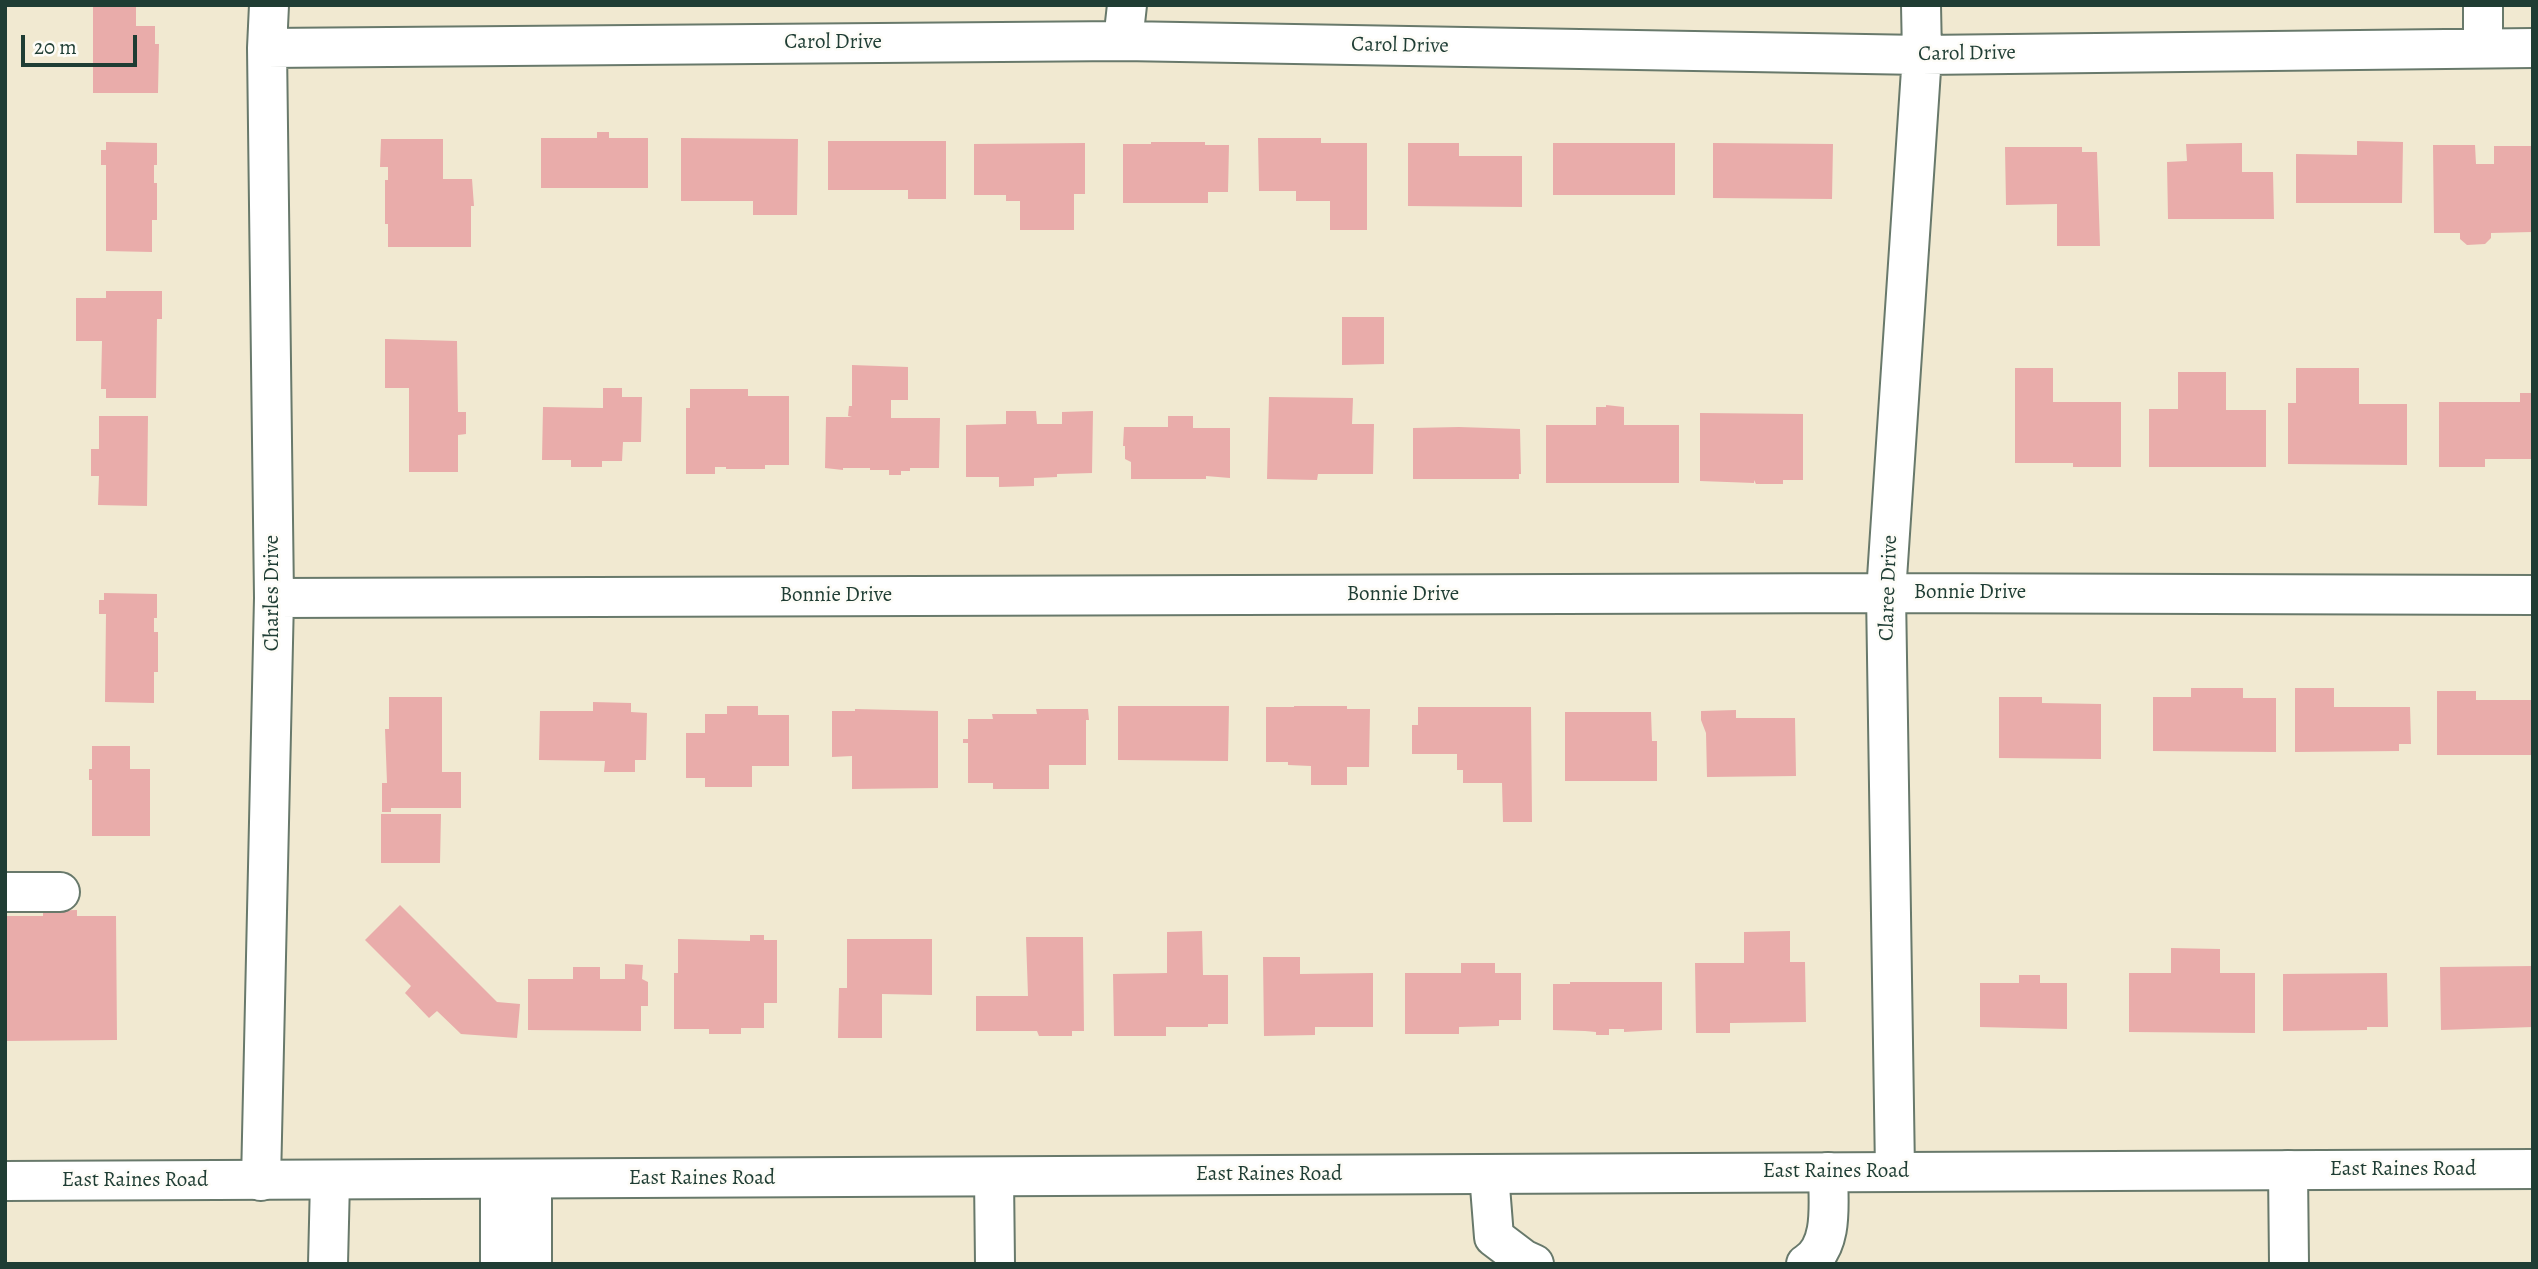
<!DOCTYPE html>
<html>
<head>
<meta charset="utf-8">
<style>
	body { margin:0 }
	#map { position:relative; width:2538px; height:1269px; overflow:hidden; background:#f1e9d1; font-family:Alegreya,serif }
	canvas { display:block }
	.frame { position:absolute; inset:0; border:7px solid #1f3d34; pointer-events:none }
	.scale { position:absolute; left:21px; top:35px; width:116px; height:32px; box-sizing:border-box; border:4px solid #1f3d34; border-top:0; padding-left:9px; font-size:21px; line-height:24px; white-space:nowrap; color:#1f3d34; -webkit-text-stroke:5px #fdfcf7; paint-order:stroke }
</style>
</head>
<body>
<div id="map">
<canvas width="2538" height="1269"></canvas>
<div class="frame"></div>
<div class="scale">20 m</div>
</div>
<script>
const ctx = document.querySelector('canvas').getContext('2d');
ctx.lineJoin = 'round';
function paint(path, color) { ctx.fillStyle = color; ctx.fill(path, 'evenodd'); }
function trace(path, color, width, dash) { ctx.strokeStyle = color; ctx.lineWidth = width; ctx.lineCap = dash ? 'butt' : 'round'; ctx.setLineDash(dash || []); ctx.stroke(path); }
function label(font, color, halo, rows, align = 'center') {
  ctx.font = font + ' Alegreya,serif'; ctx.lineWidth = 5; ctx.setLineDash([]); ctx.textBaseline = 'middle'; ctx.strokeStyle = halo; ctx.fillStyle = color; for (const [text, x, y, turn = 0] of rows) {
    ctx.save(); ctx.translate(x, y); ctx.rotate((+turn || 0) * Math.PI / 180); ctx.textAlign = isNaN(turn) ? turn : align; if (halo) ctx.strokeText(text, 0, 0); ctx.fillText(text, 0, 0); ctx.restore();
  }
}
const building = new Path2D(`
	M93 6H136V26H155V44H159L158 93H93Z
	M597 132H609V138H648V188H541V138H597Z
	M681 138 798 139 797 215H753V201H681Z
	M1258 138H1321V143H1367V230H1330V201H1296V191H1259Z
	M381 139H443V179H472L474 206H471V247H388V224H385V180H388V167H380Z
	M828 141H946V199H908V190H828Z
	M2357 141 2403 142 2402 203H2296V154L2357 155Z
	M106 142 157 143V165H154V183H157V220H152V252L106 251V165H101V150H106Z
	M1151 142H1205V145H1229L1228 192H1208V203H1123V144H1151Z
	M1085 143V194H1074V230H1020V201H1006V195H974V144Z
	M1408 143H1459V156H1522V207L1408 206Z
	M1553 143H1675V195H1553Z
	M1713 143 1833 144 1832 199 1713 198Z
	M2242 143V172H2273L2274 219H2168L2167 162 2187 161 2186 144Z
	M2433 145H2475L2476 164H2494V146H2531L2532 232 2491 233V238L2485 244 2467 245 2460 239V233H2434Z
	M2005 147H2082V152H2097L2100 246H2057V204L2006 205Z
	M106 291H162V319H157L156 398H106V389H101L102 341H76V298H106Z
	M1342 317H1384V364L1342 365Z
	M385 339 457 341 458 412H466V434L458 435V472H409V388H385Z
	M852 365 908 367V400H891V418H940L939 468H910V471H901V475H889V470H870V468H843V470L825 468 826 417H852L848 416 849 406H852Z
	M2015 368H2053V402H2121V467H2073V463H2015Z
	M2296 368H2359V404H2407V465L2288 464V403H2296Z
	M2178 372H2226V410H2266V467H2149V409H2178Z
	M603 388H622V397H642L641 442H623L622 461H602V467H571V460H542L543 407 603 408Z
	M690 389H748V396H789V465H765V469H726V467H715V474H686V408H690Z
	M2520 393H2533V459H2485V467H2439V402H2520Z
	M1269 397 1353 398 1352 424H1374L1373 474H1318L1317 480 1267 479Z
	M1606 405 1624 407V425H1679V483H1546V425H1596V407H1606Z
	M1006 411H1036L1037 424H1062V412L1093 411 1092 473 1057 474V477L1034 478V486L999 487V477H966V425L1006 424Z
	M1700 413 1803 414V480H1783V484H1756L1754 480V483L1700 481Z
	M99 416H148L147 506 98 505 99 476H91V449H99Z
	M1168 416H1193V428H1230V478L1206 476V479H1131V462L1125 459V446H1123L1124 427H1168Z
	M1459 427 1520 429 1521 474H1519V479H1413V428Z
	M104 593 157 594V618H154V632H158V672H154V703L105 702 106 614H99V600H104Z
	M2191 688H2243V698H2276V752L2153 751V697H2191Z
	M2295 688H2334V707H2410L2411 744H2399V751L2295 752Z
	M2437 691H2476V700H2533V755H2437Z
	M389 697H442V772H461V808H391V812H382V783H387L385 729H389Z
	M1999 697H2042V703L2101 704V759L1999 758Z
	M593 702 631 703V712L647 713 646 760H635V772H604L605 761 539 760 540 711H593Z
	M727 706H758V715H789V766H752V787H705V778H686V733H705V714H727Z
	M1118 706H1229L1228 761 1118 760Z
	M1294 706H1347V709H1370L1369 767H1347V785H1311V766L1288 765V762H1266V707H1294Z
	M1418 707H1531L1532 822H1503L1502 783H1463V770H1457V754H1412V725H1418Z
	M855 709 938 711V788L852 789V756L832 757V711H855Z
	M1036 709H1088L1089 720H1086V765H1049V789H993V783H968V743H963V739H968V719H993L992 714H1037Z
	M1736 710V718H1795L1796 776 1707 777 1706 733 1701 720V711Z
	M1565 712H1651L1652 741H1657V781H1565Z
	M92 746H130V769H150V836H92V780H89V769H92Z
	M381 814H441L440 863H381Z
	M400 905 497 1002 520 1004 517 1038 461 1034 437 1011 429 1018 405 993 411 986 365 940Z
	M77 910V916H116L117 1040 5 1041V916H43V911Z
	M1202 931 1203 975H1228V1024H1208V1027H1166V1036H1114L1113 974 1167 973V932Z
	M1790 931V962H1805L1806 1022 1730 1023V1033H1696L1695 963H1744V932Z
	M750 935H764V940H777V1003H764V1028H741V1034H709V1029H674V973H678V939L750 941Z
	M1026 937H1083L1084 1031H1072V1036H1039L1037 1031H976V996H1028Z
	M847 939H932V995L882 994V1038H838L839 988H847Z
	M2171 948 2220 949V973H2255V1033L2129 1032V973H2171Z
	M1263 957H1300V974L1373 973V1027H1315V1035L1264 1036Z
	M1461 963H1495V973H1521V1020H1499V1026L1459 1027V1034H1405V973H1461Z
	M625 964 643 965 642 979 648 982V1006H641V1031L528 1030V979H573V967H600V979H625Z
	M2533 966V1027L2441 1030 2440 967Z
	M2387 973 2388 1027H2367V1030L2283 1031V974Z
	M2019 975H2040V983H2067V1029L1980 1027V983H2019Z
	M1570 982H1662V1030L1624 1032V1029H1609V1035H1596V1032L1585 1031 1553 1030V984H1570Z`);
const minor = new Path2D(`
	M1123 41 1127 5
	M267 48 1123 41 1922 55 2533 48
	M2483 48V5
	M274 598 1886 593 2533 595
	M5 892H60
	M2288 1170 2289 1264
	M1895 1171 1886 593 1922 55 1921 5
	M1489 1174 1494 1237 1523 1259 1534 1264
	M994 1177 995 1264
	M500 1180V1264
	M532 1180V1264
	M261 1181 274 598 267 48 269 5
	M328 1264 330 1181
	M1806 1264C1835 1247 1828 1200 1828 1172`);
const major = new Path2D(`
	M5 1181 2533 1169`);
const streetNames = [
	["Carol Drive",833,43],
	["Carol Drive",1400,46,1],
	["Carol Drive",1967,54,-1],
	["Claree Drive",1889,588,-88],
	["Charles Drive",273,593,-90],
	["Bonnie Drive",1970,593],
	["Bonnie Drive",1403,595],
	["Bonnie Drive",836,596],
	["East Raines Road",2403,1170],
	["East Raines Road",1836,1172],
	["East Raines Road",1269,1175],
	["East Raines Road",702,1179],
	["East Raines Road",135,1181]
];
paint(building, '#e9acaa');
trace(minor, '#68796b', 42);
trace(major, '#68796b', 42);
trace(minor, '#fff', 38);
trace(major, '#fff', 38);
label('21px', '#1f3d34', '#fdfcf7', streetNames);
</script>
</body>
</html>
